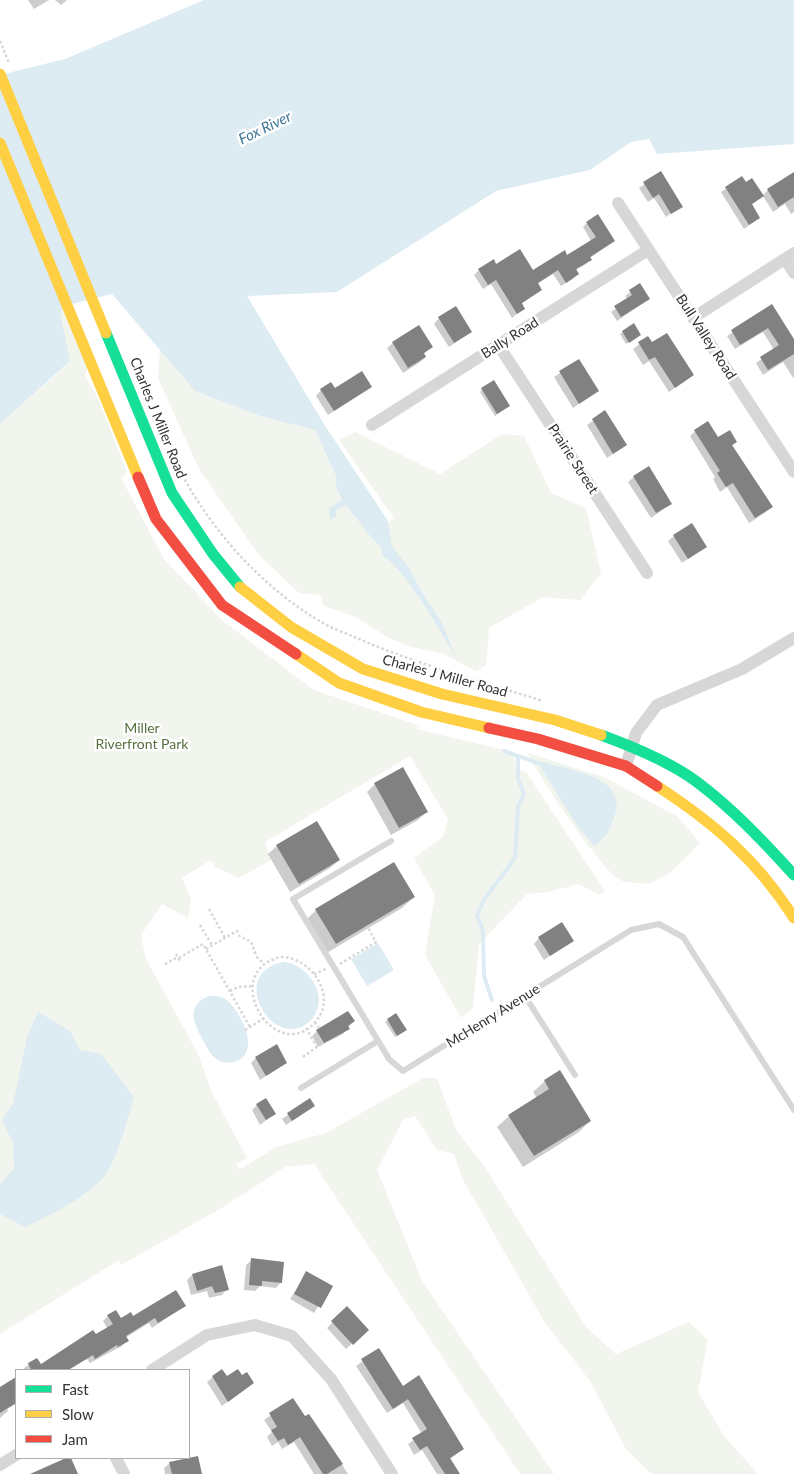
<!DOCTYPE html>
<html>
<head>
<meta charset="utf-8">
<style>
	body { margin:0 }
	#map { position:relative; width:794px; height:1474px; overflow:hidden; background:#fff; font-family:Lato,sans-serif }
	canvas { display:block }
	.legend { position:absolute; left:15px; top:1369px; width:175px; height:90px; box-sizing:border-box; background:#fff; border:1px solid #adadad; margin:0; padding:6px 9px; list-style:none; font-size:15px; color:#333 }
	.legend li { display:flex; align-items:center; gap:10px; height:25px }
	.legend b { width:25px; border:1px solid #adadad }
</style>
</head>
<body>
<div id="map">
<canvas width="794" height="1474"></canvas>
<ul class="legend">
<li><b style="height:6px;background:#16e098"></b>Fast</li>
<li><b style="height:6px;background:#ffcf43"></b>Slow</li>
<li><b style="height:6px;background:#f24e42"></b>Jam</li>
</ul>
</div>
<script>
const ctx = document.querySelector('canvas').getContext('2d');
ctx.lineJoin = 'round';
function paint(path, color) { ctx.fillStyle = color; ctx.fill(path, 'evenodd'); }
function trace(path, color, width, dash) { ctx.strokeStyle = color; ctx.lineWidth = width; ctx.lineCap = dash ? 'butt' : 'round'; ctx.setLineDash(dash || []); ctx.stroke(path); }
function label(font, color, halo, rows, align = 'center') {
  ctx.font = font + ' Lato,sans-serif'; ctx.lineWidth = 5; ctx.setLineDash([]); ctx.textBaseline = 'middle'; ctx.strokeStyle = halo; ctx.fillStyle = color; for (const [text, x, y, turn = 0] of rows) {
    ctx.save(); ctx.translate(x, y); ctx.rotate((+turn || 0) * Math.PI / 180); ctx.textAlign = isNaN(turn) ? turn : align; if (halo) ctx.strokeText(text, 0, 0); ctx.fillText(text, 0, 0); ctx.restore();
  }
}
const green = new Path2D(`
	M72 304 91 355 85 376 98 398 127 472 121 478 164 559 223 621 314 690 421 726 416 729 513 752 517 770 526 772 605 891 599 895 579 884 548 892 527 894 479 944 473 1008 461 1018 425 955 435 895 414 858 443 836 448 819 410 756 265 842 271 860 239 878 215 867 211 860 182 878 191 899 188 918 162 904 141 935 146 959 198 1054 212 1093 247 1158 237 1164 239 1170 276 1147 326 1133 423 1078H437L456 1130 482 1163 586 1327 616 1354 689 1322 708 1340 698 1392 724 1436 758 1474H651L626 1449 590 1381 544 1321 462 1178 454 1154 437 1150 415 1116 403 1120 377 1170 422 1281 554 1474H520L314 1164 285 1167 220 1209 121 1265 119 1260 0 1334V424L70 362 59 312Z
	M160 350 195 391 260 416 315 430 336 476V487L342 500 336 511 346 505 370 536 394 518 339 440 355 432 440 474 502 434 524 436 551 493 586 508 601 573 580 600 543 597 489 628 486 666 475 671 444 654 408 646 387 637 354 616 324 606 320 595 299 593 258 554 199 469 158 378Z
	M528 753 604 777 678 817 700 843C685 858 671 876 650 883 644 884 625 883 620 880 603 872 535 772 528 753Z`);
const water = new Path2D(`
	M204 0H794V144L657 154 649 139 631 142 590 170 496 191 337 292 247 296 324 424 388 521 392 547 408 566 423 594 442 623 456 657C442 634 403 565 382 556V548L370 536 346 505 336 511V517L330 520 329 508 342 500 336 487V476L315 430 260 416 195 391 112 294 72 304 60 312 70 361 0 424V75L65 59Z
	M544 762C569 770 628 777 615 815 609 831 608 836 594 846L576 824 538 763Z
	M378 943 394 970 367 986 351 959Z
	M284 962C308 964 331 997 312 1019 276 1058 224 972 284 962Z
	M209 996C215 995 222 996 227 1000 240 1012 260 1048 239 1060 233 1063 226 1064 220 1061 212 1058 207 1048 203 1040 194 1024 185 1005 209 996Z
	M38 1012 70 1031 80 1050 101 1054 134 1097C128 1118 116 1165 101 1180 82 1200 50 1215 25 1227L0 1214V1185L14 1168 13 1143 2 1120 13 1104 27 1037Z`);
const shadow = new Path2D(`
	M28 0H49L34 9Z
	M55 0H67L61 5Z
	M660 173 681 206 666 217 654 198 648 202 639 188Z
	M742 177 746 183 762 196 768 190 794 179V212L791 214 785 204 773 212 763 196 751 205 759 218 744 229 721 192Z
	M587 223 614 241 590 258 586 264 576 270 578 274 573 279 561 286 553 274 537 284 541 290 521 304 524 308 512 318 491 284 483 289 474 275 479 270 496 266 533 272 567 257 591 241 583 227Z
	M640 285 649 299 617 321 611 312 628 300 625 296Z
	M772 306 794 342V379L783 362 763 375 756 363 774 350 763 332 735 349 727 336Z
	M439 318 471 332 449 347 434 324Z
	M633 325 640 335 626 344 620 334Z
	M647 338 651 344 693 375 669 392 649 361 643 365 633 349Z
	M393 343 432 347 423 354 425 357 419 363 403 373 387 348Z
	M578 361 597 391 573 408 554 377Z
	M371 387 328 415 316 396 321 390Z
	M482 389 509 406 495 416 480 392Z
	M605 412 625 445 607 458 587 425Z
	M695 431 718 439 736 442 731 447 771 507 766 512 749 523 727 487 720 492 713 479 715 477 690 436Z
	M634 477 671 504 651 518 628 482Z
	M674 536 705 547 682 563 668 541Z
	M375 784 426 812 418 820 391 835 367 792Z
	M277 846 339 860 330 868 290 892 268 854Z
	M414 897 402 908 325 954 305 921 316 910Z
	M539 938 572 941 544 960 534 944Z
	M387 1020 403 1032 395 1037 385 1022Z
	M353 1021 343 1034 318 1047 312 1036 317 1031Z
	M256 1058 285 1063 260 1080 251 1063Z
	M559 1072 590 1121 579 1132 523 1167 497 1127 509 1116 537 1098 533 1092 545 1081Z
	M310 1100 314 1106 286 1125 282 1119Z
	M257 1105 274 1114 260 1125 252 1110Z
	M252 1260 281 1282 276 1288 260 1286 255 1291 244 1290 246 1265Z
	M307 1273 331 1286 314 1313 290 1299Z
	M192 1275 227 1289 222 1295 209 1298 207 1291 191 1295 187 1280Z
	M184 1306 152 1328 149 1323 125 1338 127 1340 122 1346 90 1363 87 1359 69 1370 23 1369 29 1364 40 1366 107 1328 103 1321 108 1316 121 1320Z
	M347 1308 367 1330 346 1349 327 1328Z
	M379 1350 402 1387 463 1449 450 1459 459 1474H437L422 1450 414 1455 408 1444 422 1434 403 1403 387 1413 356 1366Z
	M213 1377H242L252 1383 222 1406 207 1382Z
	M16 1378V1404L7 1409 8 1411 0 1418V1389Z
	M293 1400 305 1418 323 1437 324 1436 348 1474H314L294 1442 282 1449 278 1442 272 1446 267 1437 272 1432 264 1420Z
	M170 1463 200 1474H165L164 1468Z`);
const stream = new Path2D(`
	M518 756 538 763
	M492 1000 484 976 483 931 477 915 484 900 515 858 518 807 524 793 518 779V756L504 751`);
const building = new Path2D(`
	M661 171 683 207 671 214 659 194 653 198 643 182Z
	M794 172V197L778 207 767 189Z
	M742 176 746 182 752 178 764 196 752 204 760 218 749 225 725 187Z
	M598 214 615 241 590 257 592 260 576 269 579 274 566 283 558 270 538 283 542 290 522 303 525 309 517 314 496 280 488 285 478 269 494 259 496 264 520 249 533 270 565 250 567 255 596 237 586 222Z
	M640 283 650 299 621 317 614 306 632 295 629 290Z
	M772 304 794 339V354L768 370 760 357 779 345 768 328 740 345 731 330Z
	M456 306 472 332 454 343 438 317Z
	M634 323 641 335 629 343 622 331Z
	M419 325 433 347 424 353 426 357 408 368 392 342Z
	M667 333 694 375 675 388 655 357 649 360 638 342 648 336 652 342Z
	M579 359 599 391 579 404 559 371Z
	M362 371 372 387 334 411 320 389 331 382 335 388Z
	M494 380 510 406 497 414 481 388Z
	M605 410 627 445 613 454 592 419Z
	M708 421 718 437 730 430 737 442 732 445 773 507 755 518 733 483 726 487 717 473 720 471 694 430Z
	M649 466 672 504 656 513 633 476Z
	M692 523 707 547 688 559 673 535Z
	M403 767 428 812 399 828 374 783Z
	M317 821 340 860 299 884 276 845Z
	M394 862 415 897 336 944 315 909Z
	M562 922 574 941 550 956 538 937Z
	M348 1011 355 1021 348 1026 350 1029 324 1043 316 1030Z
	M396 1013 407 1030 397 1036 387 1019Z
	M277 1044 287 1063 266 1076 255 1057Z
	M560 1070 591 1121 534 1156 508 1115 549 1089 544 1080Z
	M266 1098 276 1114 266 1120 256 1104Z
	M310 1098 315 1106 292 1121 287 1113Z
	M251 1258 284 1262 282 1283 262 1281V1286L249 1285Z
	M222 1265 229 1290 215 1293 212 1286 197 1291 192 1274Z
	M306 1271 333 1286 321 1308 294 1294Z
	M176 1290 186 1306 158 1323 155 1318 126 1336 129 1341 118 1347 117 1345 95 1359 93 1355 68 1370H31L28 1363 37 1358 41 1364 93 1330 96 1334 113 1324 107 1315 116 1310 121 1318 131 1312 133 1316Z
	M347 1306 369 1330 353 1345 331 1321Z
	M379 1348 403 1386 419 1375 464 1449 450 1458 460 1474H445L427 1446 420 1450 412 1438 427 1429 408 1399 393 1409 378 1386 361 1359Z
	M222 1369 227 1376 238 1369 242 1375 247 1372 254 1383 228 1402 212 1376Z
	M16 1377V1403L0 1413V1387Z
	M293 1398 305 1416 309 1414 343 1464 327 1474H323L300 1437 288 1445 284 1438 278 1441 271 1430 277 1427 269 1413Z
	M198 1456 202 1474H172L169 1462Z
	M66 1458H71L78 1474H30Z`);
const path = new Path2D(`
	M0 41 9 63
	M180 471C211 530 261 586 318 620 330 628 346 633 359 639 419 665 481 681 543 701
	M209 909 225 938
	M200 925 212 945
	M206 949 237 931 240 937C255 942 251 944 256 955 257 958 262 961 264 965
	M176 954 180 961
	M281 957C310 957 337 994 317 1020 277 1070 216 972 281 957Z
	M179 958 203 944 250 1027
	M165 964 178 957
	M340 964 376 942 367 926
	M314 974 326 969
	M230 991 238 987 252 986
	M315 1022 319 1028
	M306 1028 317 1047 324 1043
	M245 1030 263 1019
	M303 1057 317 1047`);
const lane = new Path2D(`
	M391 841 293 899 389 1059 403 1071 631 930 659 924 683 937 794 1110
	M525 996 575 1075
	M301 1088 378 1041`);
const street = new Path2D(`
	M618 203 794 472
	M785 259 794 273
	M693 318 794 253
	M499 346 647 573
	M372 425 648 250
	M626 766 636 733 657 705 742 669 794 638
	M152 1370 207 1335 255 1325 292 1336 331 1379 392 1474
	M116 1458 124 1474
	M0 1465 16 1455`);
const fast = new Path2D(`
	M106 333 172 493 213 554 240 587
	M601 735C631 746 672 763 697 782 733 809 764 842 794 875`);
const slow = new Path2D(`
	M0 74 106 333
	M0 143 138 477
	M240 587 291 627 363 669 442 694 555 720 601 735
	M296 654 339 683 421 712 489 728
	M657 786C714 823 757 860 794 918`);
const jam = new Path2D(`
	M138 477 156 519 222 605 296 654
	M489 728 538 739 626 766 657 786`);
const streetNames = [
	["Bull Valley Road",706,337,57],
	["Bally Road",510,338,-32],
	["Charles J Miller Road",158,418,68],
	["Prairie Street",573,459,57],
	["Charles J Miller Road",445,676,15],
	["McHenry Avenue",493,1016,-32]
];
const parkNames = [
	["Miller",142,728],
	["Riverfront Park",142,744]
];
const waterNames = [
	["Fox River",265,128,-26]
];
paint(green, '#f1f5ed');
paint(water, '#ddebf3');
paint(shadow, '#0003');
trace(stream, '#ddebf3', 4);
paint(building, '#818181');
trace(path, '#d6d6d6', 2.5, [2.5, 2.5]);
trace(lane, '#d7d7d7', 6);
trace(street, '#d7d7d7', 12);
trace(fast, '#16e098', 11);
trace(slow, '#ffcf43', 11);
trace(jam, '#f24e42', 11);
label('14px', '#333', '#fff', streetNames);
label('14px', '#56703f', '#fff', parkNames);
label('italic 15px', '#3f7597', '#fff', waterNames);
</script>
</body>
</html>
